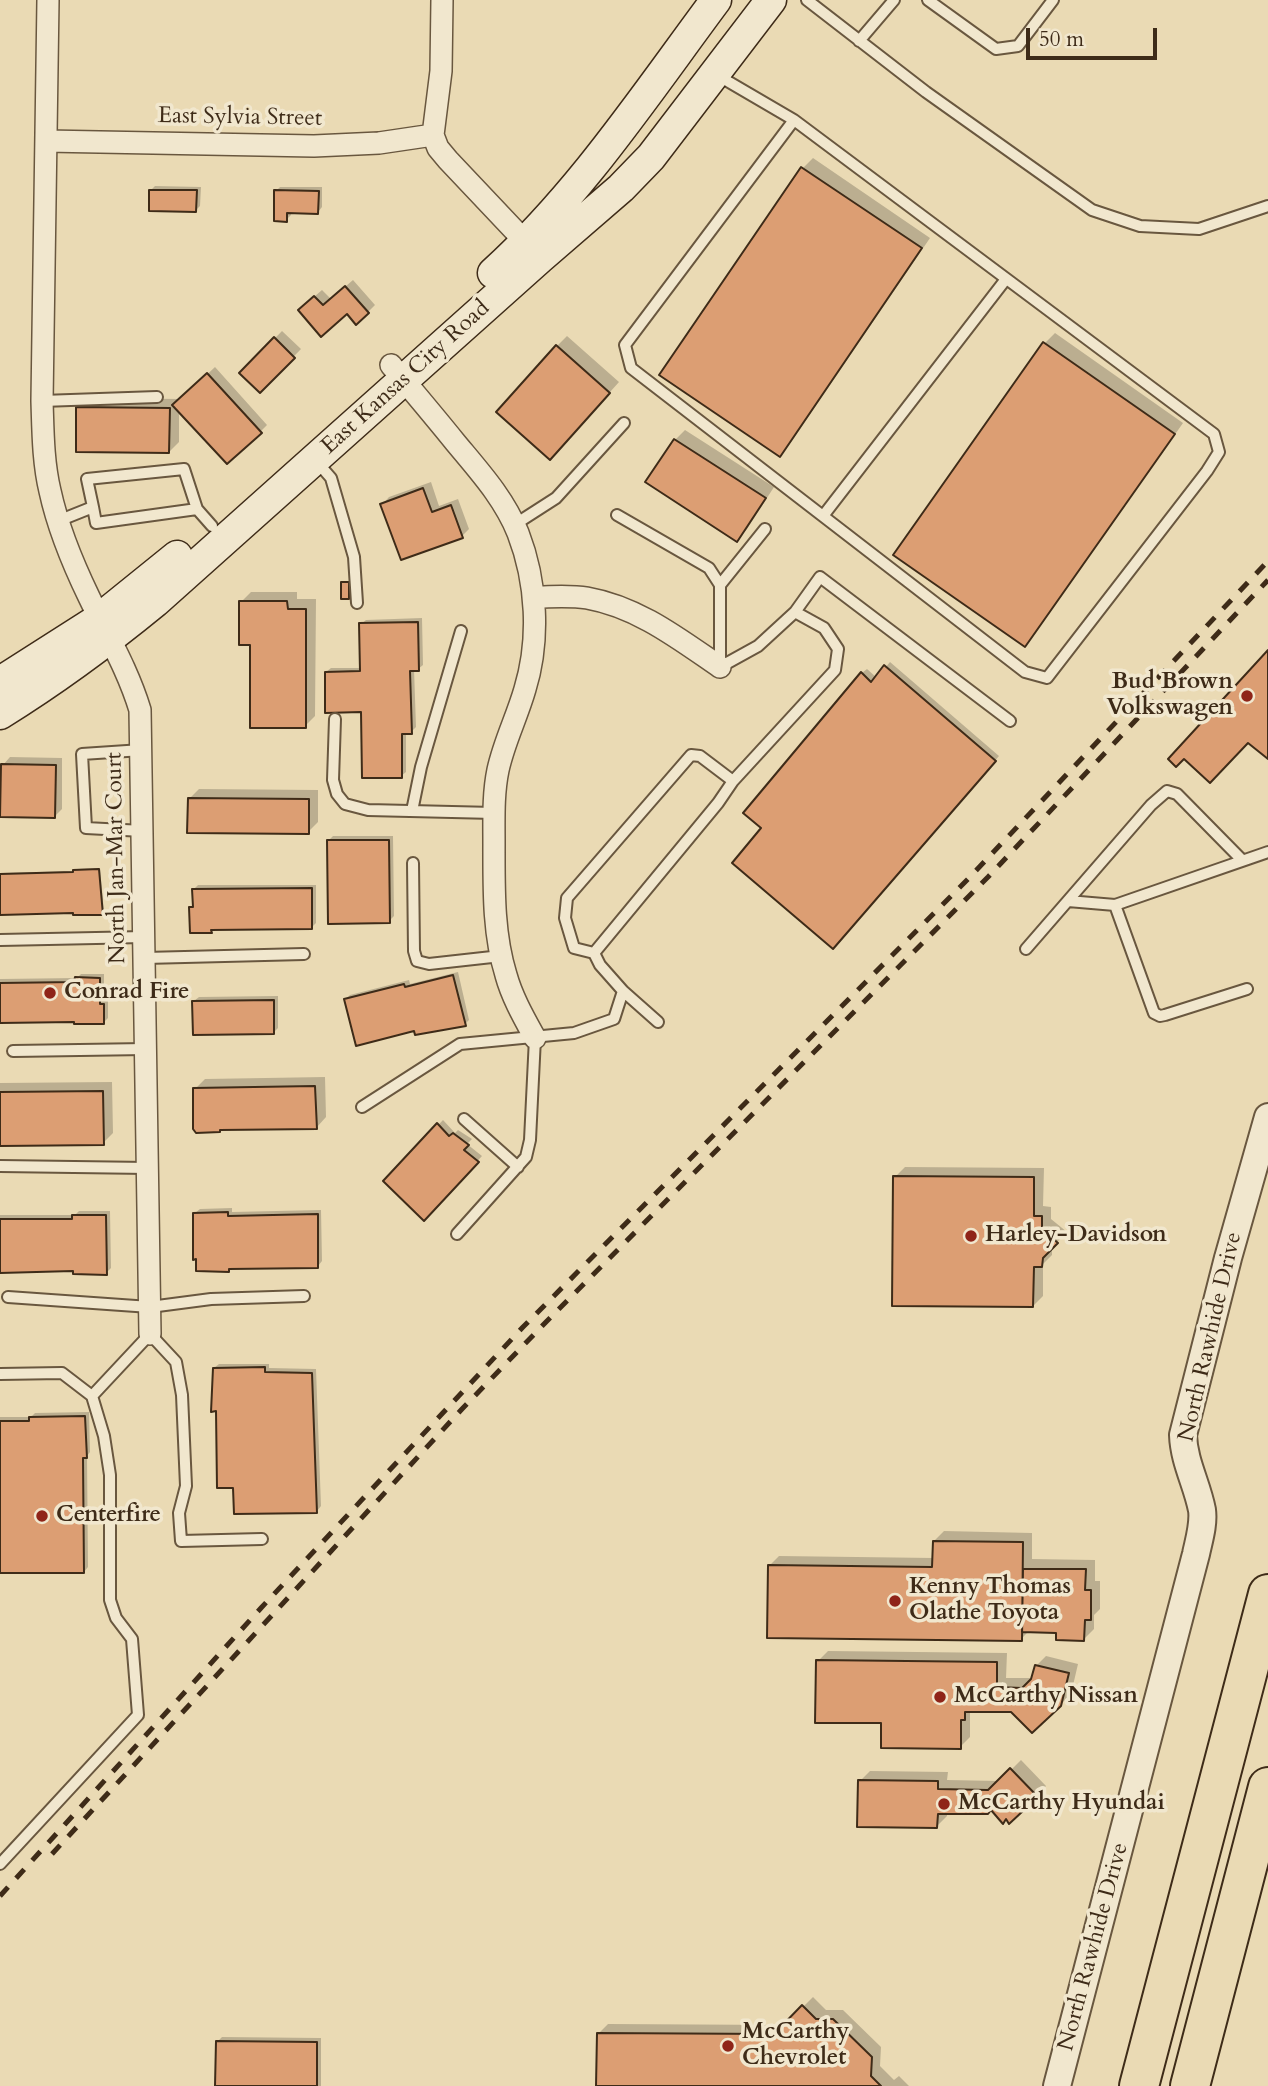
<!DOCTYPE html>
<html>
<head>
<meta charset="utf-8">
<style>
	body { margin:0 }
	#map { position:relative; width:1268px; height:2086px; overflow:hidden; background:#eadab4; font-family:Cardo,serif }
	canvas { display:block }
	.scale { position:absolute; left:1026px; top:28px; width:131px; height:32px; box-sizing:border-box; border:4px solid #3e2b18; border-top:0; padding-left:9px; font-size:21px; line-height:24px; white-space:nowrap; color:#3e2b18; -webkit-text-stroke:5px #f1e7ce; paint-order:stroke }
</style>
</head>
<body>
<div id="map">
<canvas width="1268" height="2086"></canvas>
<div class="scale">50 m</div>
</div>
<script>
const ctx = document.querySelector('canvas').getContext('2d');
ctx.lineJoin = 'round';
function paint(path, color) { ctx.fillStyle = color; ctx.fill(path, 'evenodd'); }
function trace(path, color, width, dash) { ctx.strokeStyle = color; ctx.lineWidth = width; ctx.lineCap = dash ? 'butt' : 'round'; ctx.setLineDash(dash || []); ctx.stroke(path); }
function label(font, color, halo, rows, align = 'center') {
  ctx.font = font + ' Cardo,serif'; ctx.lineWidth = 7; ctx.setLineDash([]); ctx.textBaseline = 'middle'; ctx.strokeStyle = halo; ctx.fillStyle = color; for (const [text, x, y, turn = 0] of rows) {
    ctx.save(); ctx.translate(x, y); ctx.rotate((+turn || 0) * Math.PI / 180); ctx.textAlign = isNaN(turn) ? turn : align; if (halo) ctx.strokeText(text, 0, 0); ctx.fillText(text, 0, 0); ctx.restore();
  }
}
const shadow = new Path2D(`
	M813 158 930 238 789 445 780 454 662 375 803 168Z
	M155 186 201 187 200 206 196 210 151 190Z
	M280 187H322V207L318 212H291V215L286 220 276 191Z
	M353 280 375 305 368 312H347L307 303 322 290 331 299Z
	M282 331 301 349 260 391 241 373Z
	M1055 333 1183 423 1034 635 1024 645 896 555 1045 343Z
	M567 336 619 382 560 448 557 346Z
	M215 367 267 425 260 432 179 409V442L169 452 78 408 88 398 181 399Z
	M685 430 774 487 747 529 737 539 648 482 675 440Z
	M431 482 439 506 458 499 469 529 462 536 382 505 389 497Z
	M251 592H297V599H316L315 716 305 726 251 643 241 602Z
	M422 618 423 665 418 669H414L416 727 411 732H406V772L401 776 362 710 326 672 331 668H361V624L366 620Z
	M890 662 999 756 837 943 764 828 745 813 862 673 867 669 877 678Z
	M10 757 62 758V809L54 817 3 765Z
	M199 789 318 790V822L308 832 189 799Z
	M333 836H393L394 916 389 921 328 841Z
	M100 868 104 912 102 914 74 911 0 913V873L74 871 77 869Z
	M198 885H316V923L312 927 214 928 211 931 191 908 194 904V889Z
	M458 972 469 1020 465 1024 415 1029 346 999 350 995 409 980 410 984Z
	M81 974H104V1000H108V1018L103 1023 76 1020 0 1021V979L77 978Z
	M278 996V1028L274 1032 194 1001 199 997Z
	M325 1077 326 1117 317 1127 195 1089 205 1079Z
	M112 1082 113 1133 103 1143 0 1144V1083Z
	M443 1120 455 1133 458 1130 472 1139 467 1144 482 1156 424 1219 385 1181Z
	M905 1167 1044 1168 1043 1206 1051 1207V1219L1067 1232 1052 1247V1255L1043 1264V1296L1033 1306 895 1177Z
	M232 1208V1212L321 1210 322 1261 318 1266 232 1267 228 1271 198 1257 195 1213 200 1209Z
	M79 1211H110L111 1268 106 1273 75 1269 0 1271V1215H75Z
	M219 1364H269V1368L316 1369 321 1506 317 1511 235 1486 214 1368Z
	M89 1412 90 1452 87 1456 88 1567 84 1572H0V1417H31L35 1413Z
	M944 1531 1032 1533V1559L1095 1560V1581H1100V1609L1094 1615V1629L1084 1639 1058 1631H1029L1021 1639 769 1566 779 1556 934 1558V1541Z
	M828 1651 1007 1653 1006 1678H1033L1036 1666 1046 1656 1078 1664 1071 1694 1060 1705 1012 1710H973L970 1712V1737L960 1747 883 1722 818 1661Z
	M1021 1760 1046 1786 1037 1796 991 1808 947 1812V1816L937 1826 860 1781 870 1771 948 1772 947 1780 1000 1781Z
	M813 1997 826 2010H843L881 2047 880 2066 894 2080 899 2076 909 2086H598V2034L608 2024 785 2025Z
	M222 2037 321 2038V2086H217V2042Z`);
const building = new Path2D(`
	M801 167 922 248 780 457 659 375Z
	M149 190H197L196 212 149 211Z
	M274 190 319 191 318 214 287 213V222L274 221Z
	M345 286 369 313 356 325 347 314 321 337 298 310 314 296 323 305Z
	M274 337 295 358 260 393 239 373Z
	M1043 342 1175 434 1025 647 893 555Z
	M556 345 610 393 550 460 496 412Z
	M207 373 262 433 227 464 172 405Z
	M76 407 170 408 169 453 76 452Z
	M674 439 766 498 737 542 645 482Z
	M423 488 432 512 451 505 463 538 401 560 380 504Z
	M341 582H349V599H341Z
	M239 601H287L288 609H306V728H250V645H239Z
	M418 622 419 671H410L412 734H402V778H362L361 712 325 713V672L360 671 359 623Z
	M1268 650V759L1248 743 1210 783 1184 759 1176 767 1168 759Z
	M884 665 996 761 833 949 732 863 761 828 743 813 861 672 871 682Z
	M1 764 56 765 55 818 0 817Z
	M188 798 309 799V834L187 833Z
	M327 840H389L390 923 328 924Z
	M99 869 103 915H73V913L0 915V874L73 872V870Z
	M312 888V929L211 930 212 933H190L189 907H193L192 889Z
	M453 975 466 1026 415 1035 414 1031 356 1046 344 999 404 984 405 987Z
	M75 977 100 978V1004H104V1024H74V1022L0 1023V983L74 982Z
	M274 1000V1034L193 1035 192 1001Z
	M315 1086 317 1129 220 1130V1132L196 1133 193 1129V1088Z
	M103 1091 104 1145 0 1146V1092Z
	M437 1123 449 1136 453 1133 469 1145 464 1150 479 1162 424 1221 383 1181Z
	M893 1176 1034 1177V1216H1042V1229L1058 1243 1043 1258 1042 1267H1034L1033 1307 892 1306Z
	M228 1212V1216L318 1214V1268L229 1269V1272L196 1271V1259L193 1260V1213Z
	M72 1215H106L107 1275 73 1274V1271L0 1273V1219H72Z
	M265 1367V1372L312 1373 317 1513 234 1514 233 1488H217L216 1411 211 1412 213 1368Z
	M85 1416 87 1458H83L84 1573H0V1421H29V1417Z
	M933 1541 1023 1542 1022 1641 767 1638 768 1565 932 1567Z
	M1023 1569H1086L1085 1590H1091V1620H1085L1084 1641 1056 1640V1633L1022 1632Z
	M816 1660 997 1662V1687L1022 1688 1031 1679 1035 1665 1069 1673 1061 1706 1032 1733 1011 1712H965V1720H961V1749L881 1748V1723H815Z
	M1010 1768 1038 1797 1009 1824 1006 1819 1003 1824 991 1810 988 1814H938L937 1828 857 1827 858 1780 938 1781V1789L988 1790Z
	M802 2005 816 2019H833L872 2057 871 2076 881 2086H596L597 2033 774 2034Z
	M216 2041 317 2042V2086H215Z`);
const service = new Path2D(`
	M807 0 926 92 1092 210 1140 226 1199 229 1268 206
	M928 0 996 49 1018 46 1053 0
	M859 41 894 0
	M717 75 794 120 1214 434 1219 452 1207 471 1047 678 1025 672 631 368 625 345 794 120
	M42 401 157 397
	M317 462 331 478 354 557 357 603
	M197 509 212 526
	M823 516 1006 279
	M58 521 93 507 87 479 184 469 197 509 96 523 93 507
	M514 525 556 498 624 423
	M720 585 765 529
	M795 612 820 577 1010 721
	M335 719 333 780 337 794 345 804 368 810 494 813
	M142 750 82 754 86 828 143 831
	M412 811 421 767 461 631
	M413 863 414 951 417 961 429 964 501 956
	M1068 901 1115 905
	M0 940 144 937
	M1026 949 1151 805 1167 791 1177 794 1241 859
	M594 953 574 948 565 918 567 898 691 755 700 756 733 781
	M145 958 304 954
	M1247 989 1165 1015 1160 1016 1154 1013 1115 905 1268 852
	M623 991 658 1022
	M13 1051 146 1049
	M362 1107 460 1044 574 1033 614 1019 623 991 600 965 594 953 718 803 733 781 835 670 838 649 824 628 795 612 758 646 720 667V585L709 568 617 515
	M464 1119 518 1167
	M0 1166 148 1168
	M457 1234 526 1157 530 1140 535 1038
	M8 1297 150 1307 211 1299 304 1296
	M0 1374 62 1373 92 1396 104 1436 110 1475V1600L116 1618 132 1639 138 1715 0 1864
	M92 1396 150 1334 176 1362 182 1395 186 1486 179 1513 181 1541 262 1539`);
const minor = new Path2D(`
	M48 0 42 401C43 431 43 462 50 491 58 528 73 564 89 597 107 635 128 670 140 710L150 1334
	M442 0 441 71 433 135 438 148 448 160 534 251
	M46 141 314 146 379 143 433 135
	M391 365C412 390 434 416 455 442 479 471 504 498 518 533 537 582 540 640 525 689 517 717 504 742 498 770 493 794 494 819 494 844 494 888 493 933 506 975 512 997 524 1018 535 1038
	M533 597C551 597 569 595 587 598 638 607 679 639 720 667`);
const tertiary = new Path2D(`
	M1057 2086 1196 1554C1199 1540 1204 1524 1202 1510 1197 1484 1184 1462 1183 1435L1228 1258 1268 1117`);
const secondary = new Path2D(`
	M493 273C580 194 646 94 716 0
	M0 682 99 619 177 556
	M0 714C55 680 105 643 155 602L540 258 621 188 651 157 771 0`);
const motorway = new Path2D(`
	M1139 2086 1268 1594
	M1190 2086 1268 1787`);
const rail = new Path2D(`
	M52 1854 462 1409 546 1322 988 877 1268 580
	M0 1896 261 1608 523 1327 969 878 1268 561`);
const markers = [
	[1247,696,7,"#8f2418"],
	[50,993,7,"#8f2418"],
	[971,1236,7,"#8f2418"],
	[42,1516,7,"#8f2418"],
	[895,1601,7,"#8f2418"],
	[940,1697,7,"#8f2418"],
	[944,1804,7,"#8f2418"],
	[728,2046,7,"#8f2418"]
];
const streetNames = [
	["East Sylvia Street",240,118,1],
	["East Kansas City Road",406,378,-42],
	["North Jan-Mar Court",117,858,-91],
	["North Rawhide Drive",1211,1337,-77],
	["North Rawhide Drive",1094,1947,-75]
];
const poiNames = [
	["Bud Brown",1233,683,"right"],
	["Volkswagen",1233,709,"right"],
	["Conrad Fire",64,993],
	["Harley-Davidson",985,1236],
	["Centerfire",56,1516],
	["Kenny Thomas",909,1588],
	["Olathe Toyota",909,1614],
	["McCarthy Nissan",954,1697],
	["McCarthy Hyundai",958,1804],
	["McCarthy",742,2033],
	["Chevrolet",742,2059]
];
paint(shadow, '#0003');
paint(building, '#dc9e73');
trace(building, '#3e2b18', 2);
trace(service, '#69573f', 14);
trace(minor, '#69573f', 24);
trace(tertiary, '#69573f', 30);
trace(secondary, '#3e2b18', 33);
trace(motorway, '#3e2b18', 42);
trace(service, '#f1e7ce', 10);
trace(minor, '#f1e7ce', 21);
trace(tertiary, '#f1e7ce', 26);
trace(secondary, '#f1e7ce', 30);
trace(motorway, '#eadab4', 38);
trace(rail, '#3e2b18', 5, [12, 12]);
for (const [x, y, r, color] of markers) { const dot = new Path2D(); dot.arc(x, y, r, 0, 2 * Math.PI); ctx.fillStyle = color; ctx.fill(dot); trace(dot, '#f1e7ce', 2.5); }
label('23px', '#3e2b18', '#f1e7ce', streetNames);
label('bold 23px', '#3e2b18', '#f1e7ce', poiNames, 'left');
</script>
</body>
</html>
